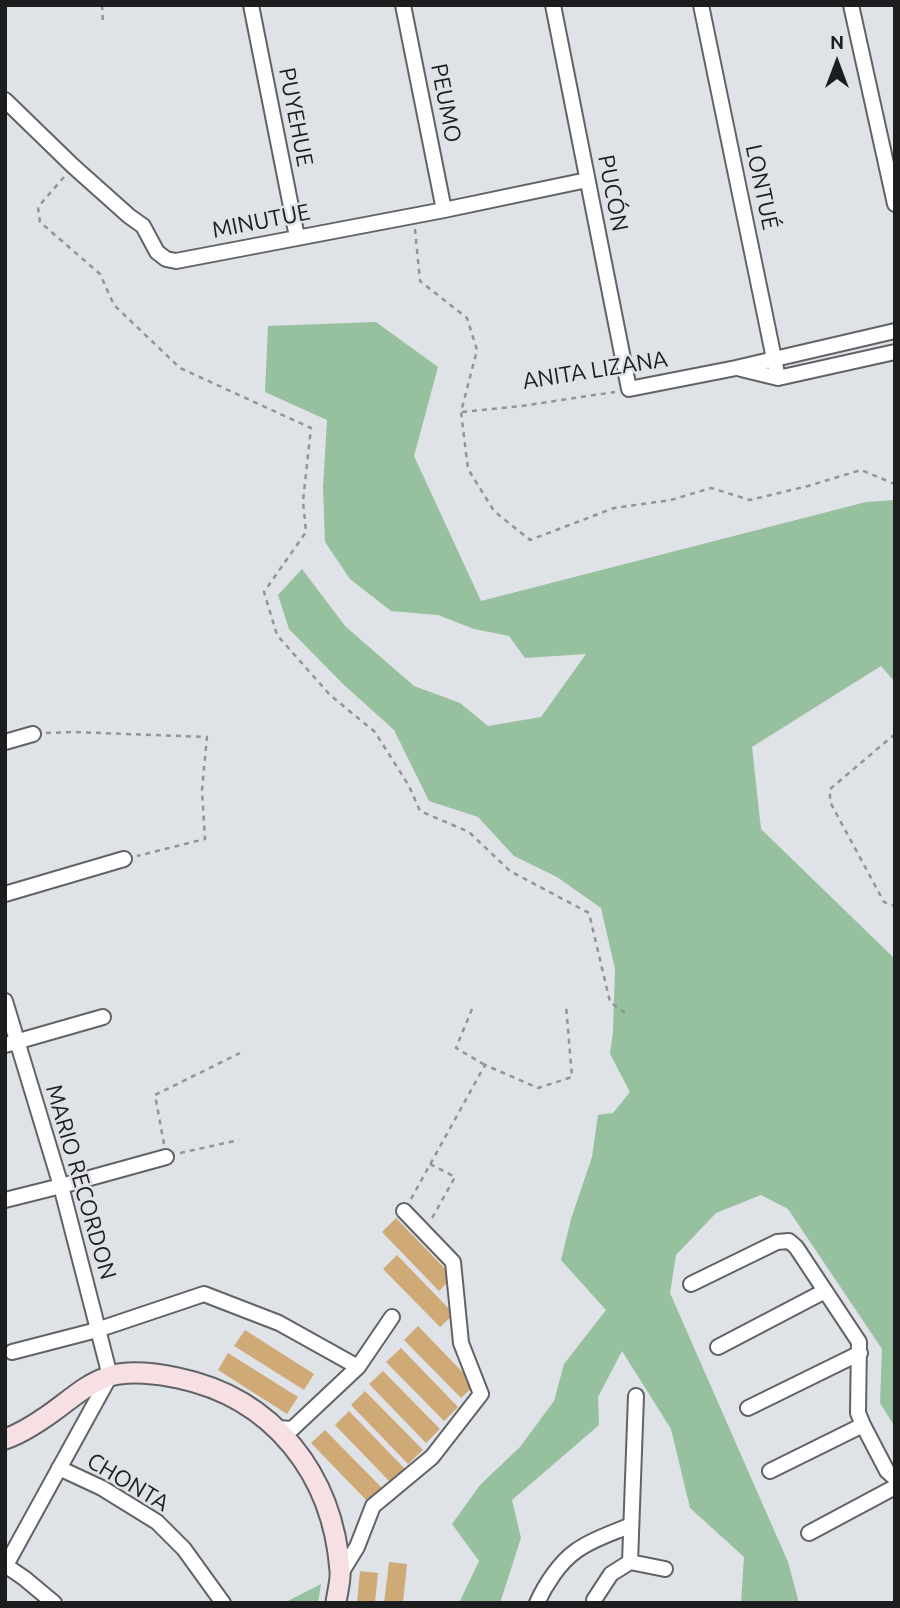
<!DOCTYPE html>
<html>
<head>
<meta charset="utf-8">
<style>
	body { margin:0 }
	#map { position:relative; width:900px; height:1608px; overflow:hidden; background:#dfe2e6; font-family:Ubuntu,sans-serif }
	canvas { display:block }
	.frame { position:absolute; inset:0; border:7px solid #1c1d1e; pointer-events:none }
	.north { position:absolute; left:802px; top:28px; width:70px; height:70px; -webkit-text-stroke:5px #dfe2e6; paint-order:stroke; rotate:0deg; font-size:19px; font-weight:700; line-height:28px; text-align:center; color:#1c1d1e }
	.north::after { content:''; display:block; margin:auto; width:24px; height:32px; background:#1c1d1e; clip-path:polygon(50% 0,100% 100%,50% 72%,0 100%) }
</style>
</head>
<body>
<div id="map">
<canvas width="900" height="1608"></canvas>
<div class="frame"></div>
<div class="north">N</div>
</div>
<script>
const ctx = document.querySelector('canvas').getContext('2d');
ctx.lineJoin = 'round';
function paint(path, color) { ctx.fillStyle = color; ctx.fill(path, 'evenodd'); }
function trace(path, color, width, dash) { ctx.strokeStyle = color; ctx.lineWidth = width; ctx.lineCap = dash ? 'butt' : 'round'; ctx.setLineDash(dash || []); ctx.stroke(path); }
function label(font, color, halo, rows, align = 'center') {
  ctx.font = font + ' Ubuntu,sans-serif'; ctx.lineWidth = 5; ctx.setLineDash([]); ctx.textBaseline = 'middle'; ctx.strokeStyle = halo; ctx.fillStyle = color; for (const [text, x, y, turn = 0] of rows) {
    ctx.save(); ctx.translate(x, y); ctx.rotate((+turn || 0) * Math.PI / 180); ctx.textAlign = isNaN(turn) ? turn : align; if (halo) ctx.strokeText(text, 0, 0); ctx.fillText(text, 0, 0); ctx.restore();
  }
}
const green = new Path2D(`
	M376 322 438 367 414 456 481 601 866 502 895 500V682L881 666 752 747 761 829 895 959V1427L880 1403 882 1349 788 1209 761 1195 716 1213 676 1255 670 1293 788 1562 799 1603H741L744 1557 690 1508 671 1429 622 1351 598 1397 599 1425 512 1500 521 1538 500 1603H459L479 1561 452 1524 480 1485 520 1447 554 1401 564 1364 606 1310 561 1260 571 1219 592 1157 598 1115 613 1113 630 1092 610 1054 613 1032 615 969 601 908 557 877 514 856 478 817 429 801 394 730 343 684 289 629 278 595 302 569 345 626 414 686 460 703 488 726 541 717 586 654 525 658 509 636 474 629 438 615 391 611 350 579 325 542 323 487 327 420 265 392 268 326Z
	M321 1584 318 1603H284Z`);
const building = new Path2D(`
	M396 1218 453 1277 439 1291 382 1232Z
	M397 1255 454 1314 440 1327 383 1269Z
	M418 1326 475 1385 461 1398 404 1340Z
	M245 1330 314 1374 304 1390 234 1346Z
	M401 1348 458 1407 444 1421 386 1362Z
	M228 1353 298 1397 287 1414 218 1370Z
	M383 1371 440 1429 426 1443 369 1384Z
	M365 1391 423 1450 408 1464 351 1405Z
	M349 1411 406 1470 392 1484 335 1425Z
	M325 1430 382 1488 368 1502 311 1443Z
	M389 1562 407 1564 403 1603H384Z
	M360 1571 378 1573 375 1603H357Z`);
const path = new Path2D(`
	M102 5 103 25
	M64 177 38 207 40 222 100 274 114 305 180 368 311 428 303 501 306 532 264 592 277 635 330 695 375 732 409 786 420 811 469 832 510 871 589 913 610 1002 629 1016
	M415 229 420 281 467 318 477 350 461 412 468 469 494 511 530 540 614 508 671 500 711 488 750 500 808 486 861 470 895 484
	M462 412 521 406 615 392
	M46 733 74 732 207 737 202 790 205 839 137 856
	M895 734 830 789V802L884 902 895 906
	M472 1009 456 1048 485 1065
	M164 1144 155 1095 240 1053
	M180 1153 239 1140
	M430 1164 455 1177 431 1220
	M411 1199 485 1065 538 1088 572 1077 566 1005`);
const street = new Path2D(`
	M251 5 297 237
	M403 5 444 210
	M553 5 629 389 736 368 895 331
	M701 5 778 378
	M851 5 895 204
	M5 100 73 166 129 216 143 226 157 252 166 259 176 261 444 210 587 180
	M741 369 778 378 895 352
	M5 742 33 734
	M5 894 124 859
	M5 1001 61 1186 110 1376 5 1567
	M5 1045 103 1017
	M5 1200 61 1186 166 1157
	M691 1284 777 1242 789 1241 796 1247 859 1342 858 1413 863 1425 887 1471 895 1478
	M718 1347 825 1291
	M12 1352 97 1330 204 1294 279 1323 358 1367
	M748 1408 860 1353
	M277 1428 292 1429 358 1367 392 1317
	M59 1468 102 1488 157 1522 184 1549 223 1603
	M770 1471 863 1425
	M809 1533 895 1487
	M630 1562 636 1396
	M5 1565 24 1578 54 1603
	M341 1573 357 1547 373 1506 432 1457 481 1394 461 1343 453 1262 404 1211
	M537 1603C545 1585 560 1562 576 1551 592 1539 613 1533 631 1525
	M594 1603V1600L611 1574 630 1562 665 1569`);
const secondary = new Path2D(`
	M5 1439C20 1434 34 1425 47 1416 68 1402 85 1384 110 1376 129 1370 159 1374 178 1378 274 1398 333 1475 340 1571 341 1581 337 1593 336 1603`);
const streetNames = [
	["PEUMO",446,103,79],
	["PUYEHUE",296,117,79],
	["LONTUÉ",762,187,78],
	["PUCÓN",613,193,79],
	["MINUTUE",261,221,-11],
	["ANITA LIZANA",595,370,-9],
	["MARIO RECORDON",81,1182,74],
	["CHONTA",128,1482,31]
];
paint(green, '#97c09e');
paint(building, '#d0aa76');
trace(street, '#616367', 18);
trace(secondary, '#616367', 23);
trace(path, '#929497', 2.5, [5, 5]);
trace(street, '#fff', 14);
trace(secondary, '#f6e0e3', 19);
label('23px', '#1c1d1e', '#dfe2e6', streetNames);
</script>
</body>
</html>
